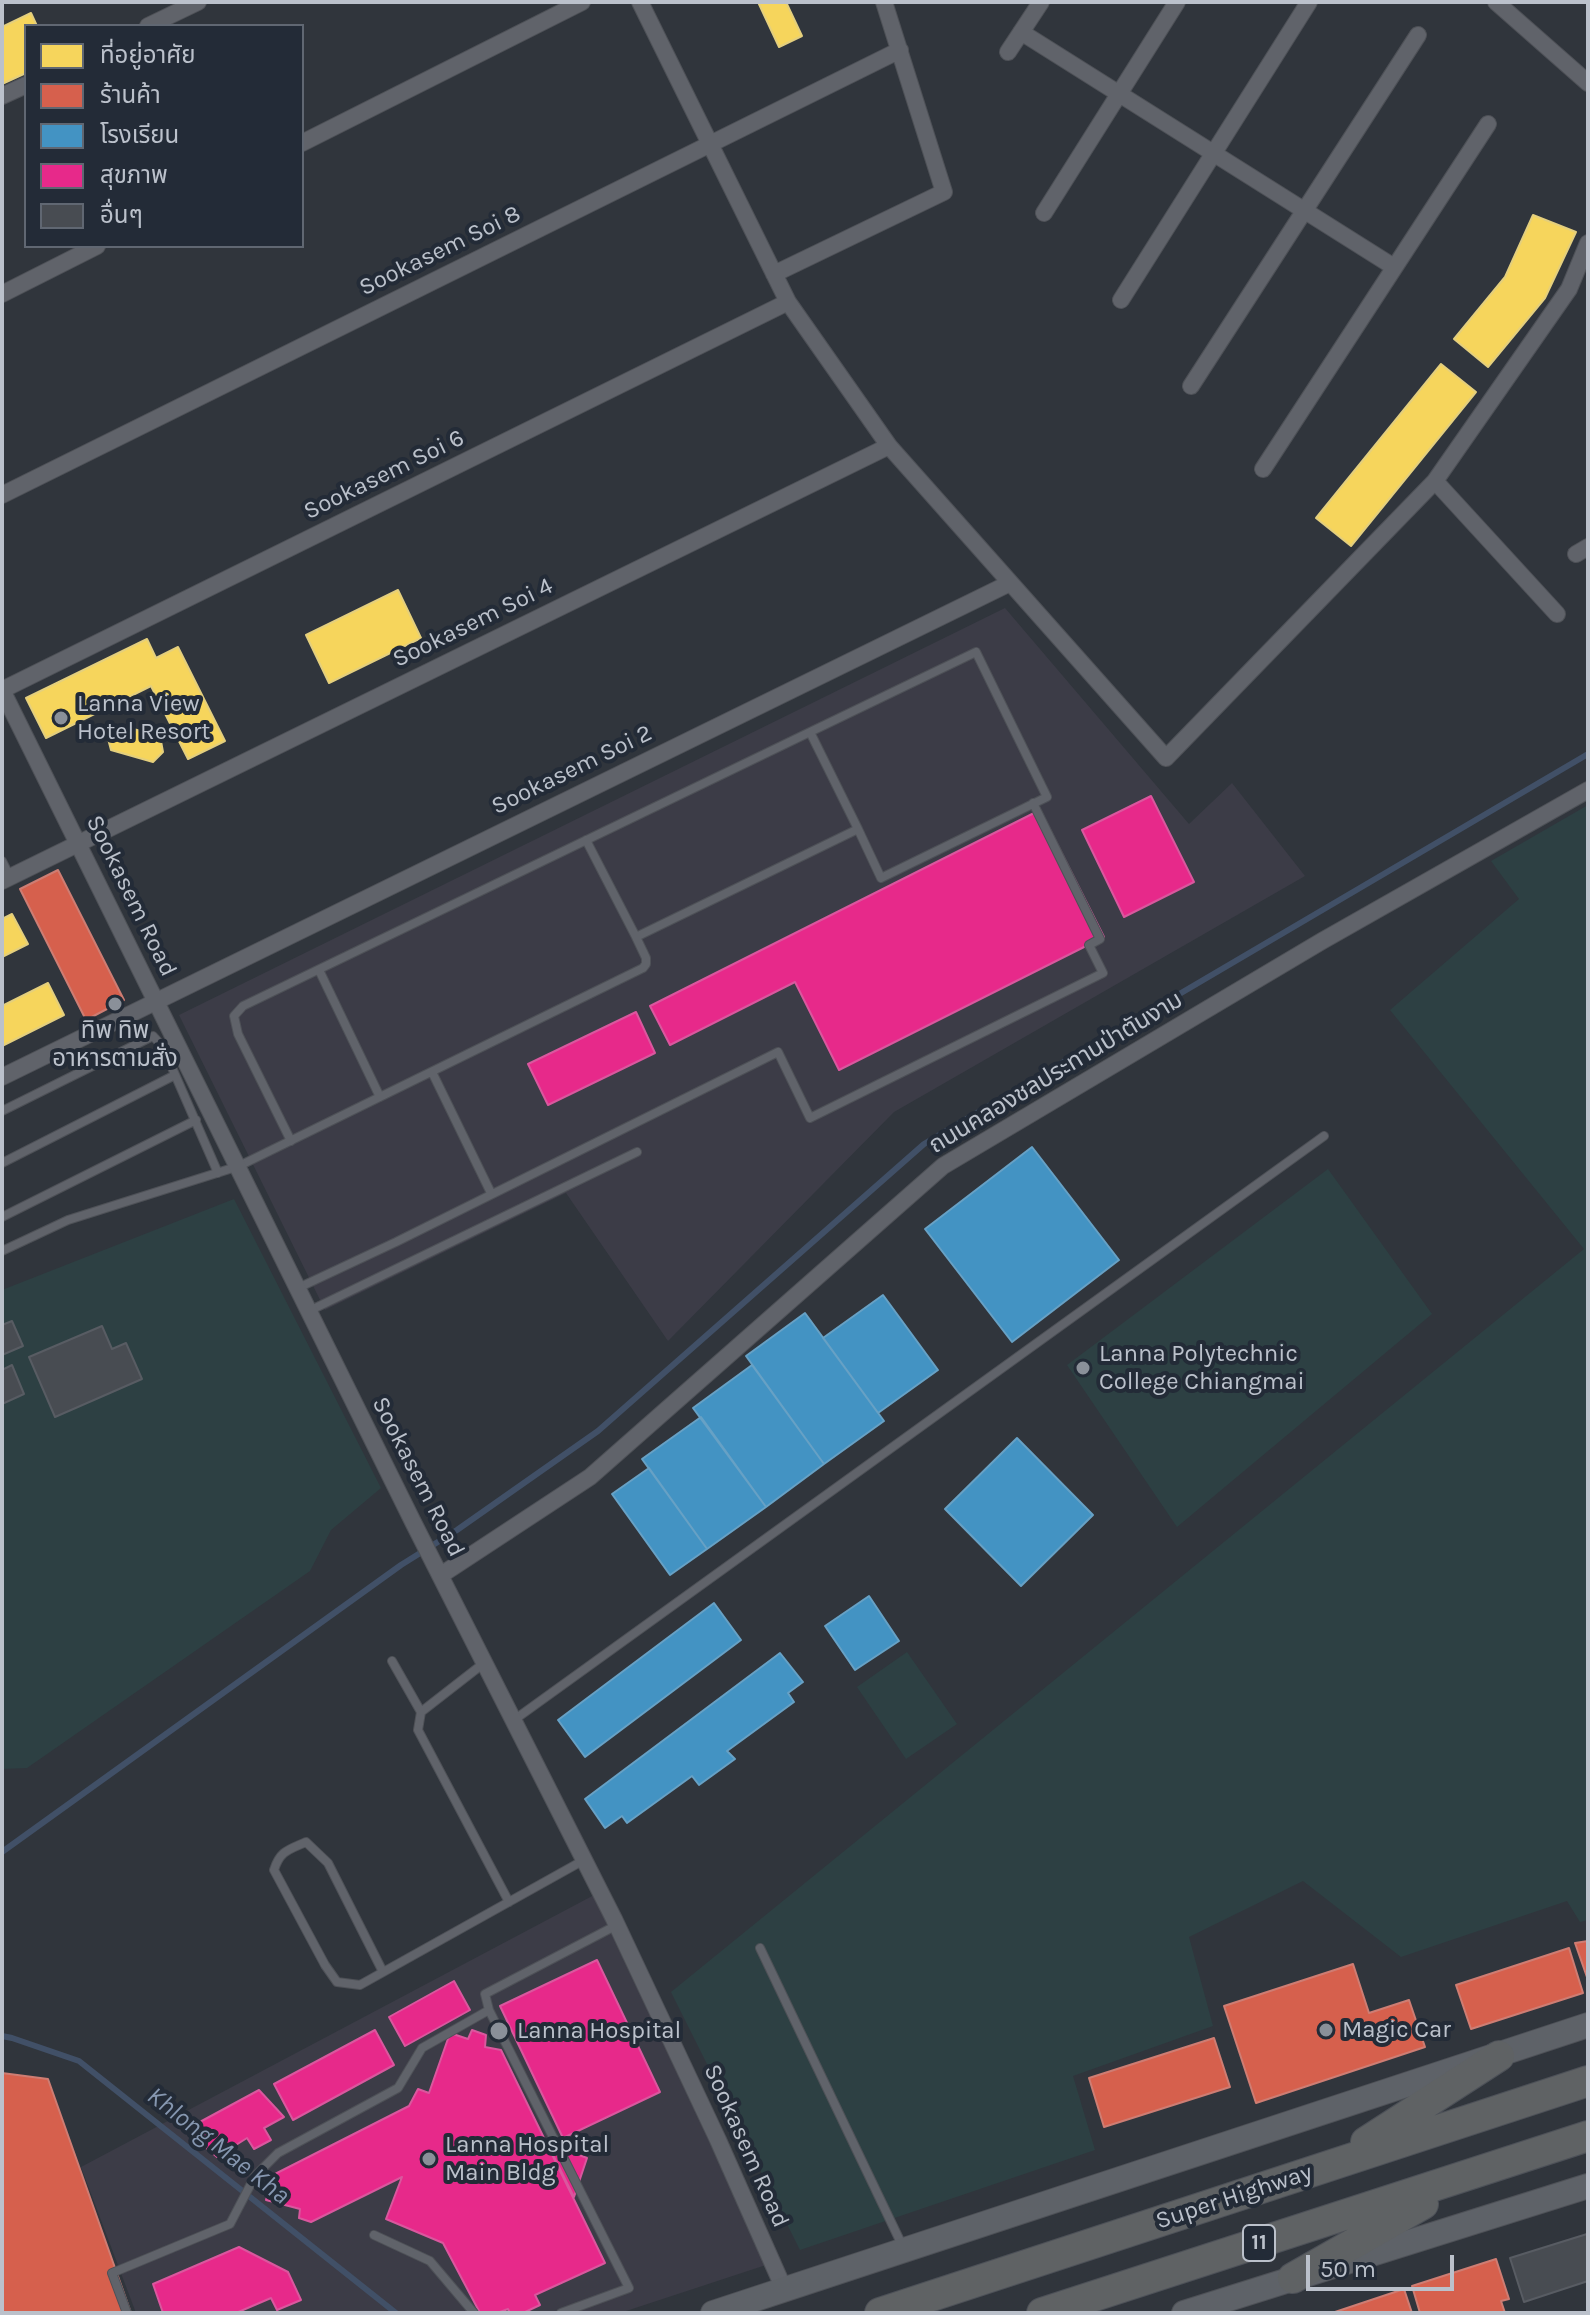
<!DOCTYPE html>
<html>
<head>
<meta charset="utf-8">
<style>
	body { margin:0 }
	#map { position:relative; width:1590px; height:2315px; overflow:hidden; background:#30353c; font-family:Karla,"Noto Sans Thai",sans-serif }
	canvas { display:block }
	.frame { position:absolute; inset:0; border:4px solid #bbc1cb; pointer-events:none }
	.legend { position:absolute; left:24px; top:24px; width:280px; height:224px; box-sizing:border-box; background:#232b37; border:2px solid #606772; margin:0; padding:10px 14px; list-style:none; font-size:24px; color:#bbc1cb }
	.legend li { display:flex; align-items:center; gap:16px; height:40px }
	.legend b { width:40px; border:2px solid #606772 }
	.scale { position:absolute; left:1306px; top:2255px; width:148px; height:36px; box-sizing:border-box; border:4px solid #bbc1cb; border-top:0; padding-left:10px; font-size:24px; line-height:28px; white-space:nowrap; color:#bbc1cb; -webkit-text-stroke:6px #232b37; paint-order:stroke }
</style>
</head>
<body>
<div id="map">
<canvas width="1590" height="2315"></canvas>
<div class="frame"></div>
<ul class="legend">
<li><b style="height:22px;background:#f6d55c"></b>ที่อยู่อาศัย</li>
<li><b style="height:22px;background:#d6604d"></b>ร้านค้า</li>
<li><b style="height:22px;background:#4393c3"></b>โรงเรียน</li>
<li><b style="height:22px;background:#e7298a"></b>สุขภาพ</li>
<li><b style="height:22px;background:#484c52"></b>อื่นๆ</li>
</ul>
<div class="scale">50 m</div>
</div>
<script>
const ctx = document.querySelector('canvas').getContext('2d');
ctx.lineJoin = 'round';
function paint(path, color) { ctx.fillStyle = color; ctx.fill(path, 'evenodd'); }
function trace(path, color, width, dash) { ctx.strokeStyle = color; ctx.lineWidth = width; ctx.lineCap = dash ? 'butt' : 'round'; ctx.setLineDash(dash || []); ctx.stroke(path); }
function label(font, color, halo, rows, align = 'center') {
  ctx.font = font + ' Karla,"Noto Sans Thai",sans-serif'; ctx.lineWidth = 8; ctx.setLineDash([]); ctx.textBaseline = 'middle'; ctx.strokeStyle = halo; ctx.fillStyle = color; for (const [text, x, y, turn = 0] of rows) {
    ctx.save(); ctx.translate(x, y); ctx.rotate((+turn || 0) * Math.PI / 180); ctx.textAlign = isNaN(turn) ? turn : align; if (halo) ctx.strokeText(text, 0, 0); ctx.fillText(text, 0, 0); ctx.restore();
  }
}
const medical = new Path2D(`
	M1005 608 1189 824 1232 783 1305 876 894 1112 668 1341 566 1193 325 1310 179 1015Z
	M596 1894 766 2265 620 2313H136L81 2167Z`);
const green = new Path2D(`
	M1588 805V1920L1580 1922 1567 1901 1401 1957 1303 1881 1189 1937 1213 2026 1073 2076 1095 2150 800 2250 671 1992 1584 1249 1390 1010 1519 899 1491 861Z
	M1328 1169 1432 1314 1177 1527 1067 1365Z
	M234 1199 381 1488 331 1530 310 1571 27 1768 2 1769V1404L24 1393 12 1366 2 1370V1355L23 1346 12 1321 2 1325V1290ZM102 1326 112 1349 126 1344 141 1379 55 1416 30 1357Z
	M907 1652 957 1724 906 1759 857 1687Z`);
const homes = new Path2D(`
	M758 2H786L802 36 779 47Z
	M31 13 37 26H26V73L2 84V27Z
	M1533 215 1576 232 1545 298 1488 367 1454 339 1505 277Z
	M1441 364 1476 392 1351 546 1316 518Z
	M398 590 421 638 329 683 306 635Z
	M147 639 156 658 178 647 225 741 188 759 151 686 46 738 26 698Z
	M118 725 160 736 163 752 153 762 111 750 107 735Z
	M12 914 28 944 2 957V919Z
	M48 983 64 1015 2 1046V1006Z`);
const shops = new Path2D(`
	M58 870 124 1000 86 1020 20 889Z
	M1588 1941V1980L1575 1943Z
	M1569 1948 1583 1993 1471 2029 1456 1985Z
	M1353 1964 1369 2013 1409 2000 1425 2047 1256 2103 1224 2006Z
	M1214 2038 1230 2087 1104 2127 1089 2078Z
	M2 2073 48 2079 131 2313H2Z
	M1496 2259 1509 2299 1501 2301 1505 2313H1420L1412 2286Z
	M1404 2289 1412 2313H1332Z`);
const schools = new Path2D(`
	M1032 1147 1119 1260 1012 1342 925 1229Z
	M883 1295 938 1370 878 1413 823 1338Z
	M805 1313 884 1421 824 1464 746 1356Z
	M752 1365 824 1464 766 1507 693 1408Z
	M701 1417 766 1507 707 1549 642 1459Z
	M1017 1438 1093 1515 1021 1586 945 1509Z
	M649 1468 707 1549 670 1575 612 1494Z
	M869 1596 899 1641 855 1670 825 1626Z
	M714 1603 741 1640 585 1757 558 1720Z
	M780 1653 803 1682 788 1693 794 1702 727 1751 735 1759 699 1785 692 1776 627 1823 622 1816 605 1828 585 1799Z`);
const health = new Path2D(`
	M1151 796 1194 882 1124 917 1082 830Z
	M1040 810 1104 937 839 1070 795 982 670 1045 650 1006Z
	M636 1012 655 1053 548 1105 528 1064Z
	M597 1960 660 2092 563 2138 500 2006Z
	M454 1981 470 2010 405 2046 389 2017Z
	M375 2030 394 2065 293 2120 274 2084Z
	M472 2030 486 2035 485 2047 501 2050 605 2263 535 2295 540 2305 523 2313H510L508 2309 497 2313H480L443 2243 386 2219 402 2177 311 2222 299 2218 300 2209 266 2200 273 2175 409 2106 418 2089 429 2093 450 2033 468 2039Z
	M259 2090 284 2117 264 2128 271 2140 254 2149 247 2138 217 2157 185 2130Z
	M547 2143 587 2158 574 2197Z
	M239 2247 288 2272 301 2300 277 2310 271 2298 236 2313H163L153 2284Z`);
const stream = new Path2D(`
	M2 1852 401 1565 457 1530 598 1431 924 1144 1588 754
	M2 2036 12 2038 79 2061 396 2313`);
const building = new Path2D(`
	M12 1321 23 1346 2 1355V1325Z
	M102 1326 112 1349 126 1343 142 1379 55 1417 29 1357Z
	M12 1365 24 1394 2 1404V1370Z
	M1587 2234 1588 2281 1524 2302 1510 2258Z`);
const lane = new Path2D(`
	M586 840 636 937
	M2 861 10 877
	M319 970 380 1097
	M432 1072 491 1193
	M2 1111 153 1036 163 1047 218 1173
	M291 1141 238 1034 234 1016 243 1006 810 732
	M2 1163 175 1075
	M2 1217 196 1120
	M2 1251 68 1220 239 1166 643 968 646 964V958L636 937 858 829 810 732 976 652 1047 797 881 878 858 829
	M298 1288 396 1242 778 1052 810 1118 1103 973 1089 945 1100 939 1033 803
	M309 1311 637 1152
	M392 1661 421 1712
	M484 1663 421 1712 418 1730 509 1902
	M514 1720 1324 1136
	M760 1948 903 2247
	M383 1972 328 1863 306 1842C288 1850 280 1851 274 1870L325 1965 337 1982 360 1985 584 1860
	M489 2010 629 2288 561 2313
	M374 2235 430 2261 474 2313
	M127 2313 112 2273 230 2224 255 2176 278 2153 398 2088 422 2048 489 2010 485 1994 617 1925`);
const street = new Path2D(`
	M640 2 788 302 889 446 1166 758 1435 481 1569 289 1588 243
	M1496 2 1588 83
	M148 26 198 2
	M1021 32 1394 267
	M1008 52 1041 2
	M2 96 26 85
	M302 143 582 2
	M1044 213 1177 2
	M774 274 944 192 884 2
	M2 294 97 246
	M1121 300 1309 2
	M1191 386 1418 35
	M1263 469 1488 124
	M1435 481 1557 614
	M2 495 900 50
	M1576 554 1588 547
	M2 690 413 1522 614 1919 718 2140 784 2289
	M2 690 788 302
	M2 881 889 446
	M2 1077 1010 583
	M441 1575 590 1477 943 1166 1322 941 1588 790`);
const secondary = new Path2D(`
	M713 2313 1588 2025
	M1184 2313 1588 2186`);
const highway = new Path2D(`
	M1366 2142 1499 2056
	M1293 2278 1423 2204
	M880 2313 1588 2081
	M1042 2313 1588 2136`);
const markers = [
	[61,718,8,"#8a9099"],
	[115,1004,8,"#8a9099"],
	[1083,1368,8,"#8a9099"],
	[1326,2030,8,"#8a9099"],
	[499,2031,10,"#8a9099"],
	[429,2159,8,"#8a9099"]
];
const shields = [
	[1259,2243,32]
];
const shieldNames = [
	["11",1259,2243]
];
const streetNames = [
	["Sookasem Soi 8",440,251,-26],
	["Sookasem Soi 6",384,475,-26],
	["Sookasem Soi 4",473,623,-26],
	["Sookasem Soi 2",572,770,-26],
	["Sookasem Road",131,896,64],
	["ถนนคลองชลประทานป่าตันงาม",1056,1073,-31],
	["Sookasem Road",418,1477,63],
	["Sookasem Road",746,2146,66],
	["Super Highway",1234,2197,-18]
];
const poiNames = [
	["Lanna View",77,704],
	["Hotel Resort",77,732],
	["ทิพ ทิพ",115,1031,"center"],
	["อาหารตามสั่ง",115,1059,"center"],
	["Lanna Polytechnic",1099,1354],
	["College Chiangmai",1099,1382],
	["Magic Car",1342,2030],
	["Lanna Hospital",517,2031],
	["Lanna Hospital",445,2145],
	["Main Bldg",445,2173]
];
const waterNames = [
	["Khlong Mae Kha",218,2146,38]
];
paint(medical, '#3c3c47');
paint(green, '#2d4043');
paint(homes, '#f6d55c');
trace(homes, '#e4cf7d', 2);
paint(shops, '#d6604d');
trace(shops, '#ce7d73', 2);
paint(schools, '#4393c3');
trace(schools, '#67a1c5', 2);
paint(health, '#e7298a');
trace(health, '#da579e', 2);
trace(stream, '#415067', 6);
paint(building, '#484c52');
trace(building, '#585c63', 2);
trace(lane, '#4e5157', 10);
trace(street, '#4e5157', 18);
trace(secondary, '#4e5157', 26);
trace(highway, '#4d5158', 32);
trace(lane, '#60636a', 8);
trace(street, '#60636a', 16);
trace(secondary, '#5e6268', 24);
trace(highway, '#5f6264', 30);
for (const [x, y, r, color] of markers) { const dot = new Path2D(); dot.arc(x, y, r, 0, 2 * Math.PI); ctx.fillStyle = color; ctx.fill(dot); trace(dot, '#232b37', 3); }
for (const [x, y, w] of shields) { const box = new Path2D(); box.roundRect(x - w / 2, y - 18, w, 36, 6); ctx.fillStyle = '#232b37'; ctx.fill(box); trace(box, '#bbc1cb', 2); }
label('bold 22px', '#bbc1cb', null, shieldNames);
label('24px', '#bbc1cb', '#232b37', streetNames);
label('24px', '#bbc1cb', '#232b37', poiNames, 'left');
label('italic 26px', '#8697b0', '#232b37', waterNames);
</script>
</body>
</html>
